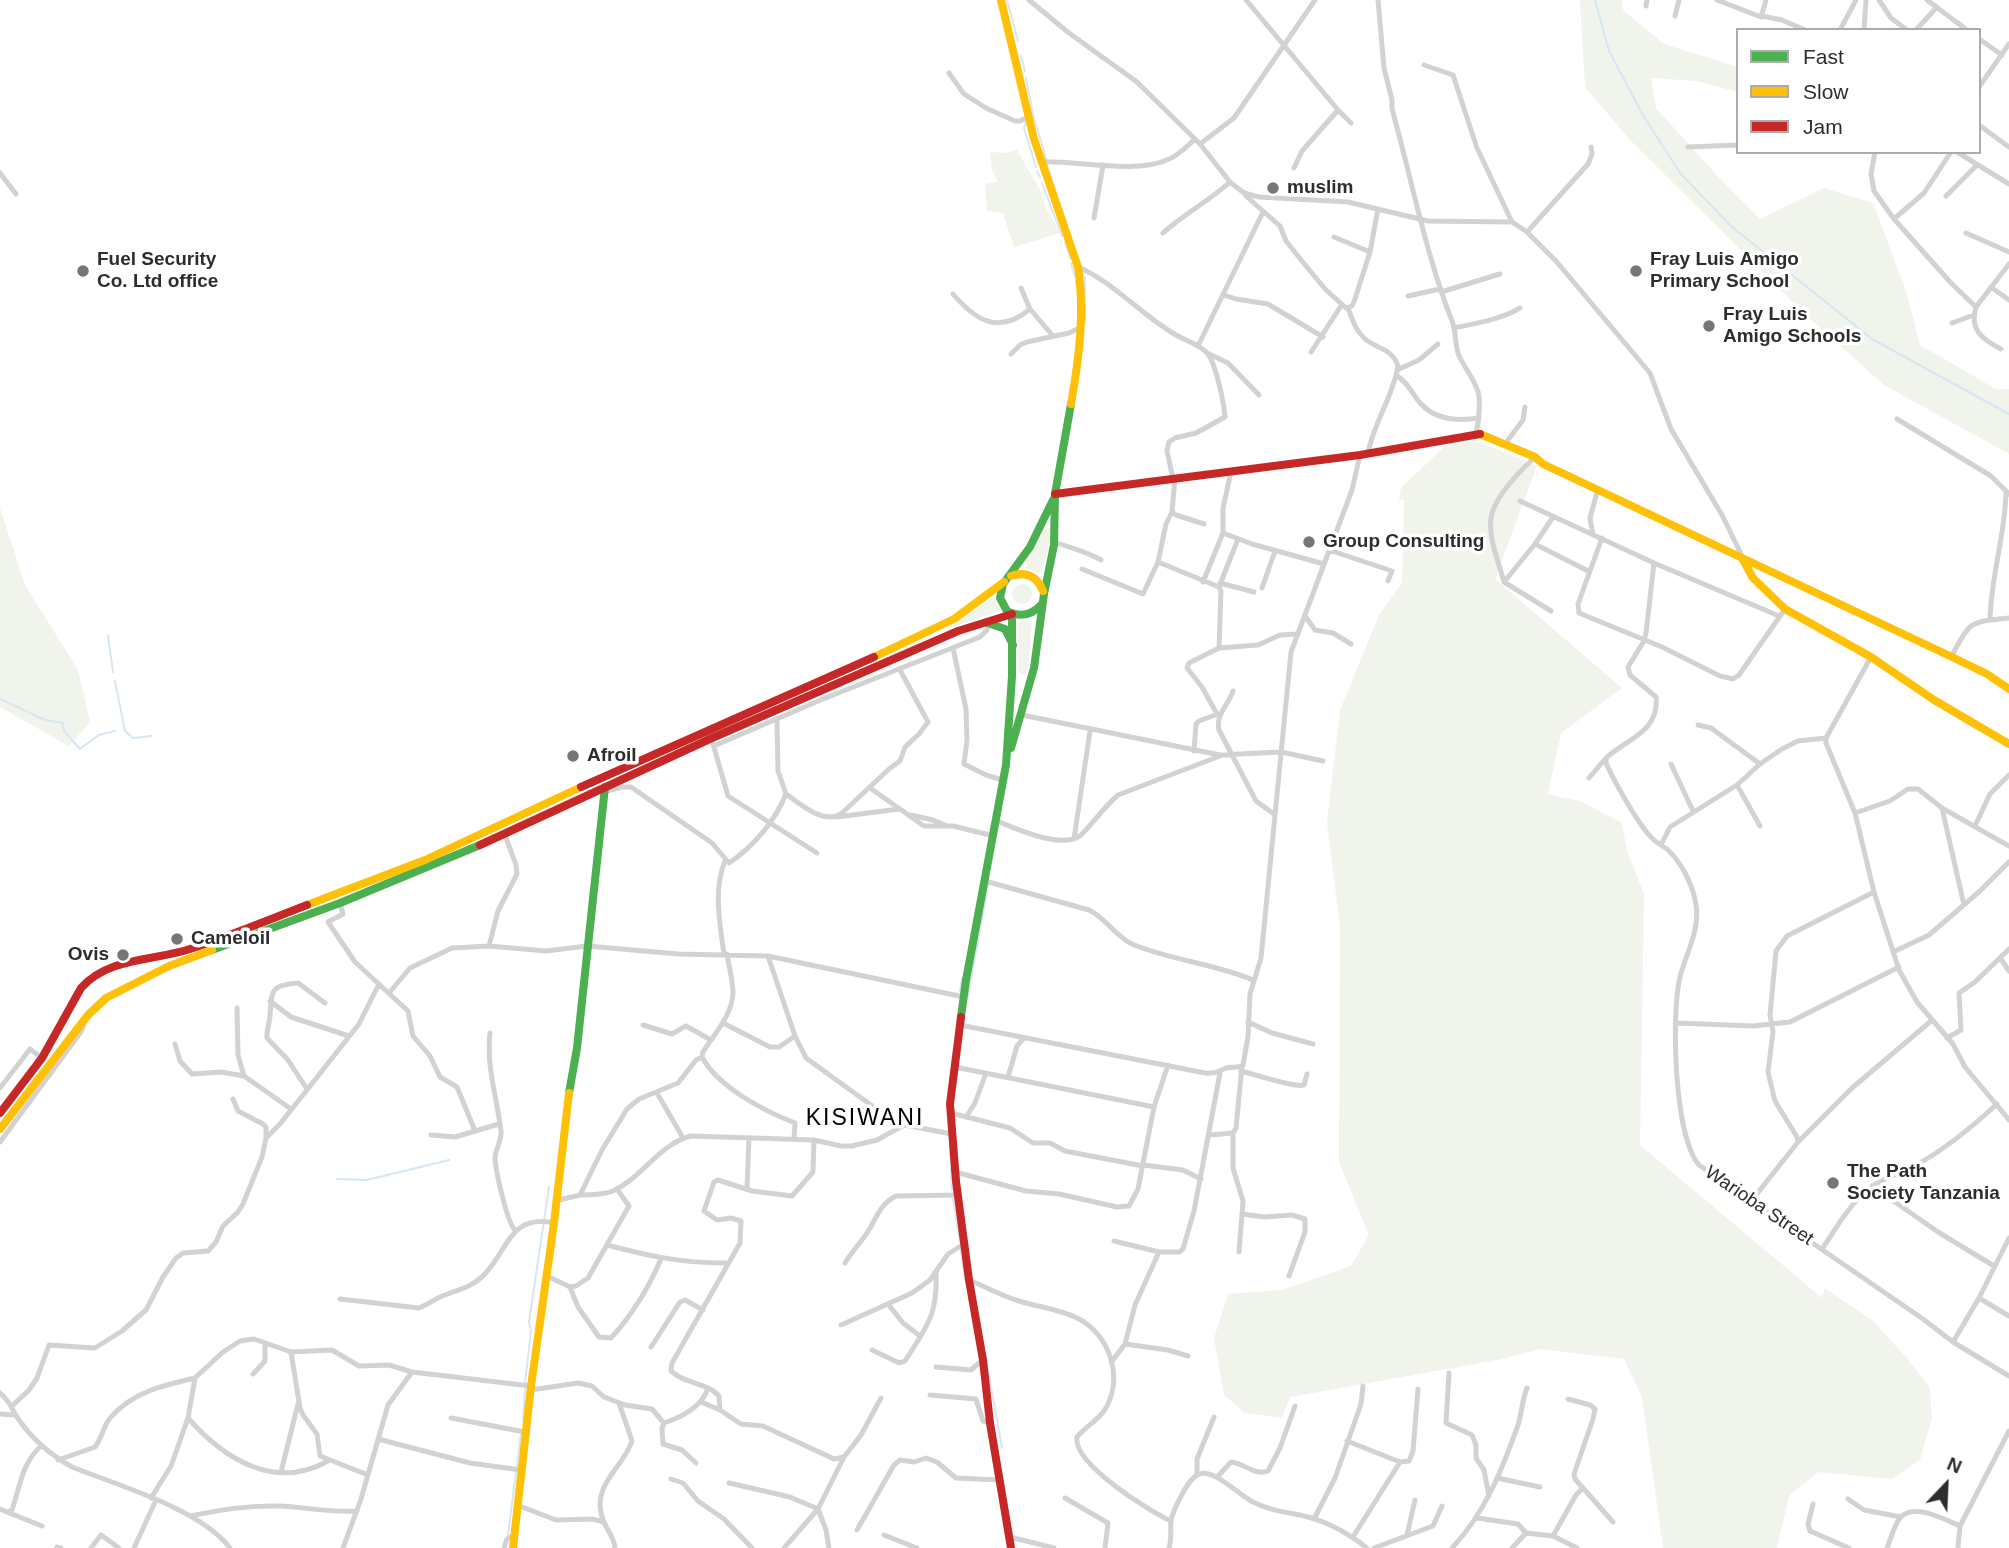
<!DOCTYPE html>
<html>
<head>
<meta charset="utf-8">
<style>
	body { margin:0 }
	#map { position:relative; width:2009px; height:1548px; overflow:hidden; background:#fff; font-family:Arial,sans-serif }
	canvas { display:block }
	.legend { position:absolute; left:1736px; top:28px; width:245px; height:126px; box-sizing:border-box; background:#fff; border:2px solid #ababab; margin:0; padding:9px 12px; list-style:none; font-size:21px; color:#2d2d2d }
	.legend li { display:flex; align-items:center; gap:14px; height:35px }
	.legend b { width:35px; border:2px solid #ababab }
	.north { position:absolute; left:1911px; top:1450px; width:70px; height:70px; -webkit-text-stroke:5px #fff; paint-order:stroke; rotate:23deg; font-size:19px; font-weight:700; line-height:28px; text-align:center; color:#2d2d2d }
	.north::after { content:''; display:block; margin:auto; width:24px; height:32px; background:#2d2d2d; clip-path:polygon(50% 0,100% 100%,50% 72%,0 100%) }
</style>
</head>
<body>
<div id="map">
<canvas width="2009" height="1548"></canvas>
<ul class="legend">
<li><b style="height:9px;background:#4caf50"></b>Fast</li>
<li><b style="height:9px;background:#ffc107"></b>Slow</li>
<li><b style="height:9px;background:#c62828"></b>Jam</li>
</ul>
<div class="north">N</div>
</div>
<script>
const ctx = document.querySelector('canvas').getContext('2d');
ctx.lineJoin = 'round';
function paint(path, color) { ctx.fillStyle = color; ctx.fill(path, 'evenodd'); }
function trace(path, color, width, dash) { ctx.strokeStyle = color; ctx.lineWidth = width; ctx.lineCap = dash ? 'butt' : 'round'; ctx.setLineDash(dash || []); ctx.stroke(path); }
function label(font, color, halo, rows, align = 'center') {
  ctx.font = font + ' Arial,sans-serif'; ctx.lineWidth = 7; ctx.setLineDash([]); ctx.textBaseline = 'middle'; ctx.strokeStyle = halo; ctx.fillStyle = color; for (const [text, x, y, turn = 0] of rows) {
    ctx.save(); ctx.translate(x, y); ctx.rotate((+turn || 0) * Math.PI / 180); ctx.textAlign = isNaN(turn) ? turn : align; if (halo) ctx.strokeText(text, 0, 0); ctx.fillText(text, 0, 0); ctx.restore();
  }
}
const green = new Path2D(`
	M1580 0H1622L1623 10 1664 44 1738 67V92L1697 81 1651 78 1656 108 1722 181 1760 219 1824 188 1873 203 1906 291 1920 345 1996 389H2009V454L1884 385 1807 316 1629 139 1585 87Z
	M1017 150 1040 190 1046 208 1060 233 1014 247 1003 213 987 211 985 184 998 182 992 170 990 152 1007 153Z
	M1480 442 1537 466 1495 579 1622 688 1561 733 1548 794 1580 801 1622 823 1627 851 1644 894 1640 1145 1822 1298 1825 1288 1873 1321 1906 1357 1930 1388 1932 1418 1920 1460 1892 1479 1818 1472 1789 1496 1777 1548H1663L1642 1397 1624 1359 1541 1349 1498 1360 1290 1397 1282 1418 1245 1413 1224 1395 1214 1338 1228 1294 1282 1290 1351 1266 1369 1235 1339 1162 1340 927 1327 822 1340 710 1379 615 1402 583 1404 500 1399 499 1401 488 1448 443Z
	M0 508 25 585 78 670 90 722 69 746 0 707Z
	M1047 527 1052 529 1047 554 1040 574 1025 568Z
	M1012 594a10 10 0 1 1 20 0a10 10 0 1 1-20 0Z
	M994 597 1000 611 947 629Z
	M1032 620 1028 673 1021 675 1018 671V622Z`);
const stream = new Path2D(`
	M1007 0 1018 41
	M1595 0 1609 51 1643 115 1680 173 1732 227 1872 339 2009 414
	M1021 56 1025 71
	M1026 78 1033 114 1046 159
	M1026 121 1024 128 1036 167
	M1047 165 1057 196
	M1037 171 1040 177
	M1042 183 1062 236
	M1059 202 1067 225
	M1065 242 1070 258
	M1071 263 1075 277
	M1085 277V322
	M1076 281 1077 289
	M108 636 113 672
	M115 681 125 731 133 738 152 736
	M0 699 45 720 63 723 64 731 80 749 99 735 115 731
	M960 991 962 978
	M968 996 988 885
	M950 1149 952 1190
	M337 1179 367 1180 449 1160
	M953 1199 960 1242
	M961 1250 965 1279
	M988 1370 1002 1448
	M525 1383 531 1331 529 1322 549 1187
	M523 1421 525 1388
	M517 1466 521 1433
	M508 1535 516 1472`);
const street = new Path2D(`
	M1029 0 1069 33 1137 82 1200 144 1230 182 1244 193 1259 197 1348 202 1428 221 1512 222 1527 232 1556 261 1650 373 1671 429 1722 515 1742 556
	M1246 0 1338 110 1351 123
	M1378 0 1384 68 1392 100V109C1412 180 1425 252 1452 321 1456 331 1455 343 1458 353 1463 367 1477 381 1479 396 1480 409 1479 421 1476 434
	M1717 0 1761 17 1766 0
	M1879 0 1891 18 1907 30
	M1927 0 1967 30
	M1646 6 1647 0
	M1675 16 1679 0
	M1762 16 1782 20 1805 30
	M1840 30 1856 0
	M1864 30 1866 0
	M1916 30 1937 7
	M1979 39 2002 55
	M1424 65 1453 75 1477 148 1512 222
	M949 73 964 94 986 108 1015 121H1020L1028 117
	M1979 87 2009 44
	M1979 125 2009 147
	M1200 144 1234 118 1315 0
	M1688 147 1738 145
	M1875 152 1871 174 1874 191 1894 219 1951 283 1976 307
	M1957 152 2009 184
	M1040 162C1076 160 1137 175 1169 159 1179 155 1187 146 1195 139
	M1294 168 1302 151 1338 110
	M0 173 16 194
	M1246 196 1280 226 1286 241 1306 266 1326 290 1346 308 1352 306 1354 302 1370 252 1378 209
	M1946 196 1977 165
	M1094 218 1103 165
	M1894 219 1924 193 1951 152
	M1527 232 1588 164 1592 154 1591 147
	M1163 233C1184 214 1209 201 1230 182
	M1966 233 2009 252
	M1334 237 1370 252
	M1078 267C1115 283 1141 315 1176 335 1186 341 1201 345 1208 354 1216 365 1224 403 1225 417L1196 433 1175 438 1169 442 1167 451 1173 479
	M1991 287 2009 300
	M1021 288 1030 309 1053 336
	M1441 292 1500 274
	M953 294C976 321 999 335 1030 309
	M1224 295 1236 299 1268 304 1323 337
	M1408 296 1440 289
	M1348 308C1352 318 1355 330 1364 338 1376 349 1392 348 1398 366 1393 397 1374 422 1368 453
	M1952 323 1974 315
	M1454 328C1477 323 1499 320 1520 308
	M1198 346 1263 212
	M2001 349C1983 340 1969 330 1976 307L2009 264
	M1311 352 1341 306
	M1207 353 1228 363 1259 395
	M1011 354 1020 345 1027 342 1069 333 1081 327
	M1397 370 1419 360 1438 344
	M1396 375C1409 383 1412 394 1421 404 1436 420 1460 421 1479 418
	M1897 419 1991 476 2009 494
	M1505 444 1523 420 1525 407
	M1535 457C1520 471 1494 497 1491 518 1488 538 1499 563 1504 582L1551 611
	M1231 472 1223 508V533L1252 544 1324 564
	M1175 478 1172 512 1176 515 1204 524
	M1520 501 1654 563 1779 616
	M1172 512 1166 524 1158 562 1219 587
	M1593 535 1590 518 1598 489
	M1602 538 1578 604 1579 613 1662 647 1720 676 1733 679 1739 675 1785 609
	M1054 542C1071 548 1086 551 1101 560
	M1535 544 1588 571
	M1329 550 1392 571 1388 581
	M1654 563 1646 633 1644 641 1628 667 1630 675 1656 697C1660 731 1627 739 1606 758V763C1614 781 1637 822 1650 836 1655 842 1661 845 1667 849 1682 863 1693 885 1696 905 1700 931 1686 953 1680 977 1671 1015 1674 1136 1699 1165L1923 1319 1953 1342 2009 1376
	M1082 569 1143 594 1158 562
	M1203 582 1223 533
	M1504 582 1535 544 1553 517
	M1220 583 1254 592
	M1262 588 1275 551
	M1305 616 1315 630 1333 633 1351 644
	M1990 619C1991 576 2005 536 2006 493
	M953 648 966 709 967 740 964 764 986 775 1003 780
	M1219 648 1221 591 1219 587 1238 539
	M1951 657C1971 621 1968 622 2009 618
	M1233 691C1229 704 1215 715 1219 730L1256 801 1274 814
	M1217 714 1202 687 1187 668 1189 663 1219 648 1258 645 1280 635 1298 634
	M1022 715 1220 755 1281 752 1323 761
	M1698 725 1711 728 1760 764
	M1826 738V743L1855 813 1874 892 1899 970 1917 1002 1953 1044 1965 1067 2009 1120
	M713 744 728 796 817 853
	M714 746 823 699 980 637 987 630 988 623
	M1194 751 1196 724 1199 721 1218 714
	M1671 764 1693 811
	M1589 778 1606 758
	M1737 785 1760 826
	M870 788 924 826H953L994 836
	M607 791 622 787H631L712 843 729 863C753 847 775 821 786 794L778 771 777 721
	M786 794C801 804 824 826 842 813L889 769 900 761 905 747 919 734 928 722 900 670
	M1942 808 1964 905
	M1855 813 1890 801 1908 789H1918L1942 808 2009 846
	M911 815 933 820 945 825
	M837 817 899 809
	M997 821C1016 829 1063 850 1081 835 1094 822 1104 807 1118 795L1220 756
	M1975 826 1990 794 2009 775
	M1074 839 1090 731
	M1661 845 1670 827 1737 785 1760 764 1782 749 1798 741 1826 738 1871 657
	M985 881 1089 910C1106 918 1115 936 1132 944 1169 960 1213 963 1253 980
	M340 903 343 914 328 922 355 962 408 1011 413 1036 430 1056 440 1077 457 1087 475 1131
	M489 946 498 911 517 874 516 865 505 835
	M1893 952 1929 935 1980 891 2009 862
	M724 954C720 925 713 889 725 861
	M727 954C729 967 733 981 733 993 732 1016 714 1034 703 1052L702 1057C718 1087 764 1111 795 1123L794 1139
	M768 956 795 1036 806 1058 900 1126
	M2001 959 2009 971
	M389 993 410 968 452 948 489 946 546 951 587 946 678 954 768 956 964 997
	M270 1001 291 1017 349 1036
	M237 1008 238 1055 244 1076 291 1109
	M1248 1022 1272 1033 1313 1044
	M723 1023 770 1047H779L795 1036
	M1677 1023 1753 1026 1790 1022 1899 967
	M643 1025 672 1034 686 1026 711 1040
	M960 1025 1205 1073C1216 1074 1218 1071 1226 1068 1233 1066 1236 1069 1243 1065L1248 1037 1250 994 1261 958 1291 652 1352 490 1360 455
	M490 1033C486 1066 497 1098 501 1131 502 1140 496 1148 495 1157 495 1168 507 1223 515 1230
	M1947 1038 1961 1030 1959 993 1975 982 2009 949
	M175 1044 180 1061 192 1074 221 1072 244 1076
	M955 1067 1154 1107
	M1241 1071C1254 1074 1295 1088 1304 1085L1307 1074
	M1008 1077 1017 1046 1023 1039
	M0 1088 30 1049 42 1058
	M307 1089 288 1060 267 1038C266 1030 270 1023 270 1015 272 992 269 985 298 983L325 1003
	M657 1093 683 1138
	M951 1113 1010 1128 1033 1143H1050L1065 1151 1143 1166
	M966 1117 975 1103 986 1073
	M1233 1133V1168L1243 1201 1239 1252
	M431 1135 455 1137 499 1124
	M1210 1135 1233 1133 1236 1128 1242 1066
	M266 1138 280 1124 359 1024 379 984
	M814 1140 813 1172 792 1196 752 1191 718 1180 714 1182 704 1211 717 1220 731 1218 741 1221 740 1243 672 1363 671 1371C684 1384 707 1382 719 1396L720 1410 741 1424 763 1426 834 1459 844 1457
	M0 1142 81 1032 84 1024
	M1798 1142 1797 1137 1775 1101 1768 1072 1773 1032 1770 1015 1776 951 1787 936 1874 892
	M1143 1165 1183 1170 1201 1179
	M955 1172 1026 1191 1059 1194 1117 1207 1129 1206 1138 1189 1154 1107 1168 1065
	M1872 1186 1938 1232 1994 1266
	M747 1189 749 1138
	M580 1195C591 1195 603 1195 613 1191 643 1177 659 1144 691 1136L814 1140 841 1146H852L877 1140 904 1125 952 1134
	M1752 1200 1798 1142 1852 1088 1931 1021
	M555 1201 580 1195 602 1150 627 1109 639 1099 678 1083 696 1060 702 1057
	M1243 1214 1264 1217 1292 1215 1305 1219V1232L1289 1276
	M1114 1241 1159 1252H1179L1183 1249 1194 1211 1220 1073
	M607 1245C648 1256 682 1263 725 1263
	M1822 1249C1834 1232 1845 1211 1860 1197 1880 1177 1894 1177 1916 1165 1946 1149 1972 1127 1997 1104
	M845 1263C851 1253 858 1245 865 1236 876 1221 878 1205 896 1196L958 1195
	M547 1276 570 1287 576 1286 588 1278 629 1206 617 1189
	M969 1280C986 1287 1002 1296 1019 1301 1038 1307 1059 1309 1077 1318 1110 1334 1125 1379 1104 1411 1097 1421 1085 1427 1077 1437 1072 1463 1149 1511 1171 1521
	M570 1287 578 1307 599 1337 611 1338C632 1315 649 1287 661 1259
	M1979 1298 2009 1316
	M340 1299 419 1308C426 1305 431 1302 438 1298 455 1290 467 1290 482 1277 508 1252 509 1213 554 1223
	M888 1304 903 1323 920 1336
	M841 1325 912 1293 930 1280 948 1254 964 1244
	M1953 1342 1979 1298 2009 1238
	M1125 1344 1168 1350 1188 1356
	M651 1347 680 1302 685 1300 703 1310
	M872 1350 899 1363 905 1361C928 1325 938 1314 936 1271
	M291 1352 300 1408 303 1415 317 1434 320 1456 368 1475
	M1113 1360 1125 1344 1135 1305 1159 1252
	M936 1367 971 1370 983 1360
	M1449 1373 1446 1423 1472 1435 1476 1445V1458L1484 1470 1489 1496
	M253 1374 265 1361V1344
	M531 1390 578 1383 592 1386 604 1397 625 1405 652 1409 664 1423
	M0 1393C10 1401 12 1410 19 1420 33 1440 51 1455 72 1467 117 1485 201 1509 230 1548
	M930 1395 976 1399 983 1421 990 1423
	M1568 1399 1590 1405 1595 1409 1593 1419 1574 1474 1575 1479 1613 1522
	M701 1402 720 1410
	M12 1406 29 1390 37 1378 49 1345 95 1348 122 1331 146 1310 163 1277 176 1258 183 1253 208 1251 216 1242 223 1226 238 1212 243 1204 262 1157 266 1138V1127L263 1124 238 1111 233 1099
	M0 1414 15 1415
	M188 1418C224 1459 275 1491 328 1461
	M451 1418 525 1432
	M378 1439 470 1463 521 1470
	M1347 1441 1400 1462 1409 1461 1413 1451 1418 1389
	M58 1460 95 1447C102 1438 103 1427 110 1418 132 1392 164 1385 195 1378
	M696 1463 682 1450 663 1444 662 1428 664 1423C682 1417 702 1407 708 1388
	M281 1472 298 1404
	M1197 1475V1459L1214 1417
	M1218 1476 1231 1462C1244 1463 1254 1476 1268 1471L1280 1448 1295 1406
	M1497 1478 1540 1487
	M671 1479 683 1483 698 1501 724 1519 752 1548
	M729 1483 790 1497 818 1509 826 1530 829 1548
	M151 1498 171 1466 188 1418 195 1378 223 1352 240 1341 254 1339 291 1352 332 1350 359 1366 389 1365 412 1372 531 1386
	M1065 1498 1108 1523 1105 1548
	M1848 1499 1864 1510 1901 1517
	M1813 1504 1808 1524 1810 1531 1849 1548
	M517 1505 556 1520 592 1519 604 1522
	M0 1509 7 1512 12 1510C20 1486 22 1463 41 1446
	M7 1512 42 1526
	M190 1516C220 1510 248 1505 279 1506 305 1507 331 1513 357 1511
	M1477 1518 1518 1524 1526 1533
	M1314 1519 1335 1478 1361 1404 1363 1386
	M857 1530 894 1465 900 1460 914 1462 926 1458 937 1462 956 1478 999 1480
	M884 1535 917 1548
	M1407 1535 1415 1500
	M1553 1536 1576 1495 1583 1488
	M1010 1537 1054 1548
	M1353 1537 1400 1462
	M57 1547 61 1548
	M91 1548 101 1535 119 1548
	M134 1548 156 1500
	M343 1548 361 1499 388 1405 412 1372
	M504 1548 507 1539 515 1534
	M615 1548C614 1536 605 1528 602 1517 592 1484 623 1468 632 1441L619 1403
	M784 1548 818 1509 844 1457 861 1435 881 1398
	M1169 1548C1172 1539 1170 1531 1171 1521 1173 1510 1187 1481 1197 1475 1212 1466 1240 1496 1253 1502 1269 1510 1283 1512 1300 1515 1324 1520 1348 1533 1367 1548
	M1374 1548 1433 1526 1442 1506
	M1452 1548C1485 1513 1502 1470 1518 1425 1522 1413 1522 1400 1527 1388
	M1512 1548 1526 1533 1553 1536 1577 1548
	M1887 1548C1891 1539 1894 1524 1901 1517 1915 1503 1946 1520 1960 1526
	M1958 1548 1960 1526 2009 1431`);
const fast = new Path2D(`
	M1042 604C1032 615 1021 618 1007 611L1000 598 1003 584 1030 547 1053 500
	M988 623 1005 629 1013 645
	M1011 748 1034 668 1044 594 1054 545 1055 494 1071 404
	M212 950 340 903 480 845
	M961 1017 966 980 1006 765 1012 676V614
	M569 1093 577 1048 605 787`);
const slow = new Path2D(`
	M1001 0 1034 139 1078 267C1085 312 1079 359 1071 404
	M1480 434 1535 457 1543 464 1952 657 1987 674 2009 689
	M1742 558 1753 578 1785 609 1871 657 1934 700 2009 744
	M1011 576C1026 571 1037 576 1043 591
	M874 657 954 619 1004 582
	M307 905 425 860 581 787
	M0 1129 88 1015 106 998 169 966 212 950
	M513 1548 531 1386 554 1223 569 1093`);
const jam = new Path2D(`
	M1055 494 1360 455 1480 434
	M581 787 874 657
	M480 845 712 738 958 631 1012 614
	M961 1017 950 1104 956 1181 969 1280 983 1360 990 1423 1011 1548
	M0 1113 42 1058 81 988C108 957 154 961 190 949 230 936 268 920 307 905`);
const markers = [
	[1273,188,7,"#767676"],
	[83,271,7,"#767676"],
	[1636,271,7,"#767676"],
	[1709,326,7,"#767676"],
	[1309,542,7,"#767676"],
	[573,756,7,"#767676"],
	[177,939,7,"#767676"],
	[123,955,7,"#767676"],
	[1833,1183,7,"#767676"]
];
const poiNames = [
	["muslim",1287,188],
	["Fuel Security",97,260],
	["Co. Ltd office",97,282],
	["Fray Luis Amigo",1650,260],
	["Primary School",1650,282],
	["Fray Luis",1723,315],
	["Amigo Schools",1723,337],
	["Group Consulting",1323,542],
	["Afroil",587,756],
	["Cameloil",191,939],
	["Ovis",109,955,"right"],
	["The Path",1847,1172],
	["Society Tanzania",1847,1194]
];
const streetNames = [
	["Warioba Street",1759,1206,34]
];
const quarterNames = [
	["KISIWANI",865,1119]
];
paint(green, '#f0f4eb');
trace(stream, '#d7e6f1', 2);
trace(street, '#d2d2d2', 5);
trace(fast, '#4caf50', 8);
trace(slow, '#ffc107', 8);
trace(jam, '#c62828', 8);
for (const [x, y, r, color] of markers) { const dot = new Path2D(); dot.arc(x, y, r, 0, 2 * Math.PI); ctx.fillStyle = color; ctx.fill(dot); trace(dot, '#fff', 2.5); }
label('bold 19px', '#2d2d2d', '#fff', poiNames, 'left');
label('19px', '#2d2d2d', '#fff', streetNames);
ctx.letterSpacing = '2px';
label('23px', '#000', '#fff', quarterNames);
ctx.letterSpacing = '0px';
</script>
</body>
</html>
